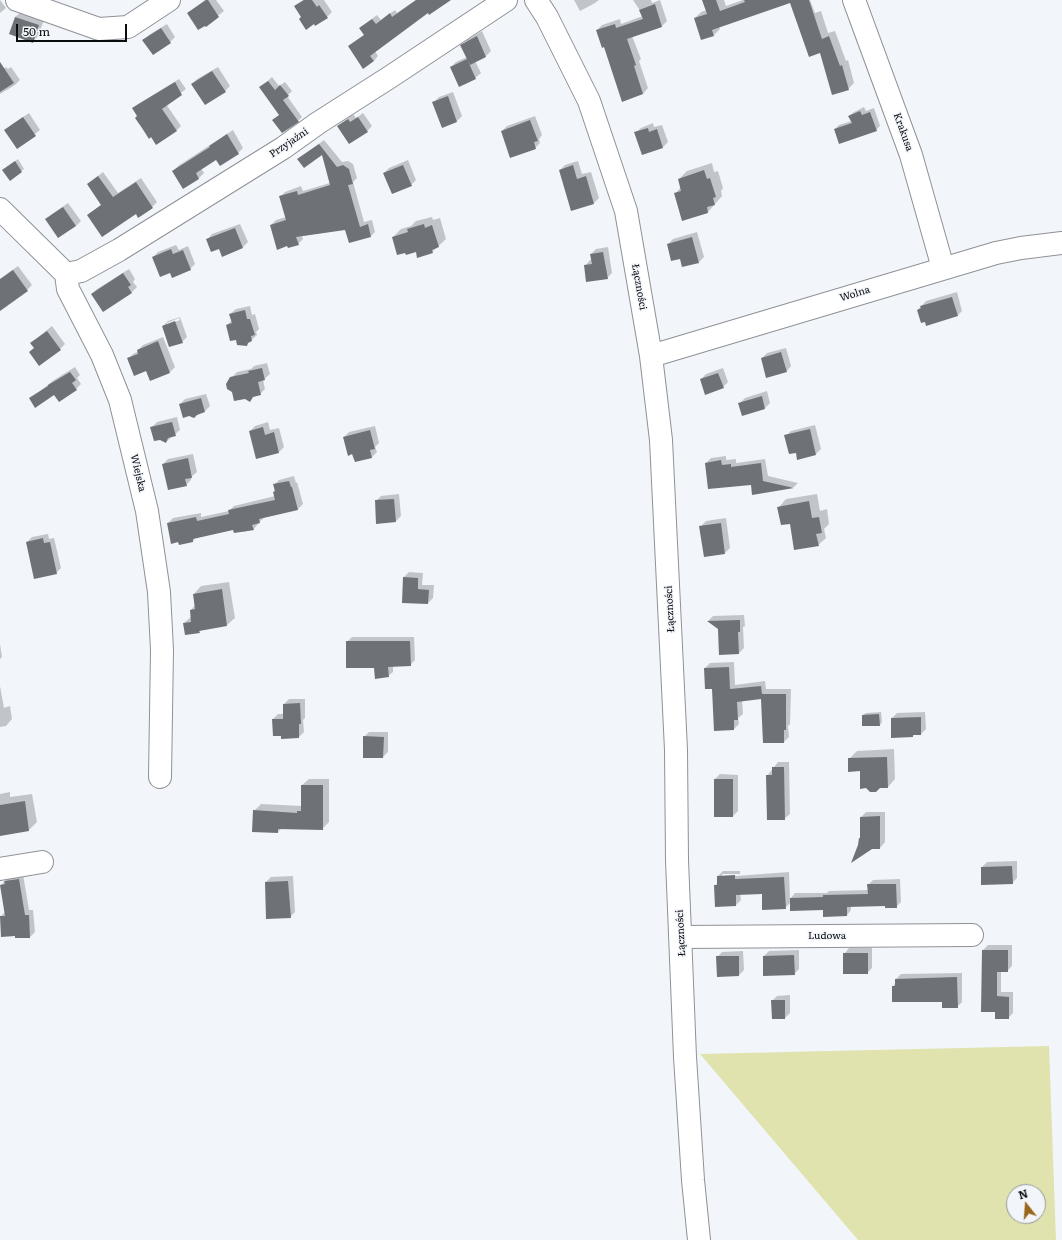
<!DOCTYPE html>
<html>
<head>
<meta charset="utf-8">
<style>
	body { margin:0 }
	#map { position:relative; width:1062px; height:1240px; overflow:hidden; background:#f2f6fb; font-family:Literata,serif }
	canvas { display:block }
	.north { position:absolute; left:1006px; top:1184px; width:40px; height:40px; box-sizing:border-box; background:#f2f6fb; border:1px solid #96989c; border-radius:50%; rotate:343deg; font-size:11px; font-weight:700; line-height:16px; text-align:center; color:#0b0c0e }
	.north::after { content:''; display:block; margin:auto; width:14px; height:18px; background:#99661b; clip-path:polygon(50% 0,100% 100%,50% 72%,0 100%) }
	.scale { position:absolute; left:16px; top:24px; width:111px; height:18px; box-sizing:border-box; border:2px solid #0b0c0e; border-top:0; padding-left:5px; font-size:12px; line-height:14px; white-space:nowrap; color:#0b0c0e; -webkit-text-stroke:3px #f2f6fb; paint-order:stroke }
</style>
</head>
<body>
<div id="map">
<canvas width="1062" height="1240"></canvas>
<div class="north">N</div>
<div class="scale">50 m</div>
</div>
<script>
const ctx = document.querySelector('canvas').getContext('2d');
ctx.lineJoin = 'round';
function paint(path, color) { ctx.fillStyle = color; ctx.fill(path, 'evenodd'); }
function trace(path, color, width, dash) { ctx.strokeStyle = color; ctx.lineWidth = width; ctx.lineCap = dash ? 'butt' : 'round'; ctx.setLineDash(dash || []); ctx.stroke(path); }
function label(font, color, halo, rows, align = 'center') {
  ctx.font = font + ' Literata,serif'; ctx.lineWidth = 3; ctx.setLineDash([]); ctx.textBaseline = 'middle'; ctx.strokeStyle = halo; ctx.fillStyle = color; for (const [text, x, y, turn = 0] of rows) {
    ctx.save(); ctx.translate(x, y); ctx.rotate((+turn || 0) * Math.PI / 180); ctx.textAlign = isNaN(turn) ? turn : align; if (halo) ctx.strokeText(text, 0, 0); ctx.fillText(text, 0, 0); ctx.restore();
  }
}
const green = new Path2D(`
	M1049 1046 1056 1240H858L700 1054ZM1014 1192H1038V1216H1014Z`);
const shadow = new Path2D(`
	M0 0 6 8 0 13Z
	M205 0H216L224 11 206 25 188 13Z
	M303 0H324L332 12 327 17H302L295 6Z
	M416 0H447L428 12 375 51 378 56 374 61 349 47 365 34 360 28 377 15 381 20 395 10 397 13Z
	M574 0H599L595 3 580 11Z
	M633 0H651L652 3 660 0 667 21 662 26 632 36 641 59 639 61 648 88 643 94 623 100 604 46 597 30 602 25 620 19 621 24 643 16 641 12Z
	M703 0H724L726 6 743 0H810L815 13 821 11 828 33 835 31 846 61 848 60 854 83 848 89 821 52 791 1 719 27 720 29 714 35 695 18 701 12 707 10Z
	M21 12 44 20 38 36 33 41 15 17Z
	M167 24 175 37 170 42 153 54 144 40 149 35Z
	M482 31 491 51 486 56 475 61 481 73 475 78 451 67 456 62 467 57 462 46 467 40Z
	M6 67 8 69 11 67 20 80 15 85 0 94V71Z
	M218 67 230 86 225 91 192 84 197 79Z
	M272 77 279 86 285 82 292 91 287 96 302 117 298 121 280 114 261 87Z
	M179 79 186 89 166 104 181 126 177 130 157 144 133 108 138 104Z
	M453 92 462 116 457 121 443 127 434 102 439 97Z
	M864 107 866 111 874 108 880 126 876 130 835 129 839 125 852 121 849 116 854 112Z
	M29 113 40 130 18 147 6 130 11 125Z
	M363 113 372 126 367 131 338 126 353 114 356 118Z
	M535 116 542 135 539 139 540 143 535 148 502 131 507 126Z
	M653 123 654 127 662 125 668 142 663 147 642 153 635 133 641 128Z
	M233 130 243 148 238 153 217 158 201 168 204 173 199 178 183 188 173 171 178 166Z
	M324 140 342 162 348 161 353 164 357 178 353 182 364 222 372 220 375 232 370 237 346 229 302 236 303 239 298 244 271 225 276 220 286 217 280 197 285 192 301 186 303 191 330 183 323 154 298 159Z
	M18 159 24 169 10 179 3 170Z
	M408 160 416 180 411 185 384 173 389 168Z
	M578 161 582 174 591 172 599 198 594 203 572 210 560 170 565 165Z
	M712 163 714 172 718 171 723 188 721 191 722 196 708 212 675 194 681 187 679 179 687 171Z
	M103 172 118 193 141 178 157 202 152 207 136 213 88 215 102 204 88 184Z
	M68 203 81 221 76 226 47 219 52 214Z
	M432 217 433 220 440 218 446 239 432 252 416 251 393 237 401 229 411 226 416 221Z
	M240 224 248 242 243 247 219 248 207 240 212 234Z
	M697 232 704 257 699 262 683 266 681 257 668 244 673 239Z
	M176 245 179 250 188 246 195 264 190 269 170 272 153 257 158 252Z
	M608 247 612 273 607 278 585 266 590 260H592L591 254 596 249Z
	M18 266 32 285 27 290 0 303V282L8 273Z
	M129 269 135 279 133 282 137 287 132 292 103 311 92 294 97 289Z
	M957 292 962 311 957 316 918 310 926 301Z
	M250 306 252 315 255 314 259 329 256 332 257 335 246 345 237 339 227 325 232 320 230 314 236 309Z
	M180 317 187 337 182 342 163 326 168 321ZM179 318 180 320 167 325V323Z
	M52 326 65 344 60 349 35 348 31 343Z
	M163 337 175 367 170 372 150 379 147 370 128 359 133 354 139 351 138 350 143 345Z
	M786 348 791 366 786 372 762 358 767 353Z
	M267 363 270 374 263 380 265 389 260 394 231 378 237 372 251 369 254 366Z
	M75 367 80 375 77 378 81 384 76 389 30 399 54 380Z
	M723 368 728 382 723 387 701 379 706 374Z
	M767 391 770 403 765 408 743 414 740 403 745 398Z
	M206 394 210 406 204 412 190 415 180 404 185 399Z
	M177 417 180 430 166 442 152 427 157 422Z
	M268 422 270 430 279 428 284 447 279 452 250 431 255 426Z
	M815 425 821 449 816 454 796 451 786 436 791 431Z
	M375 426 379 443 375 447 377 452 372 457 353 453 344 437 349 432Z
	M193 454 197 472 191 477V480L186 485 163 464 168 459Z
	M726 456V460L736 459V463L765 459 768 476 798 483 794 487 753 494 752 484 706 463 711 458Z
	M294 476 296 483 297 482 303 504 298 509 265 517 258 523V524L253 530 243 532 242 530 234 529 196 537 193 541 168 523 173 518 201 513V517L229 511 234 506 275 496 274 485 279 480Z
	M399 494 401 516 396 521 376 501 381 496Z
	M817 494 820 511 827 509 829 524 824 529 826 538 818 545 791 523 779 507 786 499Z
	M726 518 730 548 725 553 701 526 706 521Z
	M48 534 49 539 54 538 61 568 56 573 27 542 32 537Z
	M409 572 423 573 422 585H434L433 598 428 603 403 602 404 577Z
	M229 582 235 618 227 625 202 629 199 632 184 623 192 616 191 610 195 605 194 594 201 586Z
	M744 615 745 626 743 627 744 648 739 653 720 654 719 629 708 621 713 616Z
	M352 637H414L415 660 410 665 393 666V672L388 676 375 667 347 642Z
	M0 644 2 657 0 659Z
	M734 662 735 685 765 681 766 689H791L790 724 788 726 789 737 784 742 762 697 742 700 743 714 738 718 739 724 734 729 713 688 705 668 710 663Z
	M0 686 4 708 10 706 12 719 6 726 0 727Z
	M289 699H305V718L303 720 304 732 299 737 282 735H274L273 719 278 714H284V704Z
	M881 712 882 722 880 725 863 715 866 713Z
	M925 712 926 729 921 734H915L913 736 892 718 897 713Z
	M369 732H388V752L383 757 364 737Z
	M894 749 895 779 888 787H880L849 759 857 751Z
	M778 762H789L790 814 784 819 767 776Z
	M720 774 738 775V811L733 816 715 779Z
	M309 779H329V822L322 829 282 828 278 832 254 811 261 804 302 806V785Z
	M10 792V797L32 794 37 822 29 830 0 835V794Z
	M866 812H885V842L880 848 859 846 860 838 861 836V817Z
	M1017 861V878L1012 883 982 867 987 862Z
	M723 871H740V874H722V877L789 872 790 899 795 893H827L829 891 868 890V885L873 880 900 879 901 902 896 907 886 905 851 906V910L847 915 791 902 785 908 763 892 740 893 741 900 736 905 715 886 718 882V876Z
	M23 874 29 910H33L35 932 30 937 1 916 5 912 1 885 10 876Z
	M293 876 295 912 290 917 266 882 271 877Z
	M988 945H1012V966L1007 971H1001V992H1013V1013L1008 1018 996 1011 983 950Z
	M849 948H872V968L867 973 844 954Z
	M799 950V969L794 974 764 956 769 951Z
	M743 951 744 970 739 975 717 957 722 952Z
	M962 973V1002L957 1007 943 1001 893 986 896 983V979L901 974Z
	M790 995V1013L785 1018 772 1001 777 996Z`);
const building = new Path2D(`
	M206 0H208L219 17 206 27 205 26 198 30 187 13Z
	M304 0H312L317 7 319 5 328 18 315 26 314 24 306 30 299 19 301 17 294 6Z
	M416 0H451L429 15 428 13 370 56 374 61 363 69 348 46 364 35 359 28 372 19 376 24 390 13 392 17Z
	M702 0H716L720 11 745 2 744 0H809L822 39 829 36 840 66 842 65 849 90 832 95 820 53 809 57 790 3 712 30 714 36 701 40 694 18 707 14Z
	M655 4 662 27 627 39 636 65 634 66 643 94 622 102 604 47 602 48 596 30 615 24 616 28 643 19 639 10Z
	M15 17 39 25 33 43 9 34Z
	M161 28 171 43 153 55 142 40Z
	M477 36 486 57 470 65 460 45Z
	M467 59 476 79 459 87 450 67Z
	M0 62 14 83 0 92Z
	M212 71 226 92 205 105 191 84Z
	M268 81 275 90 280 85 289 96 283 100 299 122 282 133 272 120 279 115 259 87Z
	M175 82 182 95 162 109 177 131 156 145 151 137 149 139 142 128 135 118 137 116 132 108Z
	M448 96 457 122 442 128 432 102Z
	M860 111 862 115 870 112 877 131 839 144 834 129 852 123 848 116Z
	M23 117 36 136 17 149 4 130Z
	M358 117 368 132 349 144 337 126 348 119 350 122Z
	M530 120 538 141 534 142 536 149 510 158 501 131Z
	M648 128 649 132 657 129 663 148 642 155 634 132Z
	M227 134 239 154 220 166 216 160 196 173 199 179 183 189 172 171 210 147 209 146Z
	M319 144 337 167 343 165 349 169 353 184 348 185 360 227 368 224 371 237 349 243 345 230 296 237 299 245 288 248 287 246 277 250 270 225 286 220 279 196 297 191 298 195 330 185 322 155 304 168 297 159Z
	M15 161 22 172 10 181 2 170Z
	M403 165 412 186 392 194 383 173Z
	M573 165 577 179 586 176 594 204 571 211 559 170Z
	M704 170 707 179 710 178 716 197 713 198 715 205 707 207 708 213 682 221 674 193 681 191 678 179Z
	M98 176 113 197 136 182 153 208 138 218 136 214 102 237 87 215 101 205 87 184Z
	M63 207 76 226 58 238 45 219Z
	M424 224 425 228 432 225 439 247 432 250 433 253 417 258 416 252 406 255 405 253 397 255 392 237 408 232 407 229Z
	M235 228 243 248 222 257 219 249 211 252 206 239Z
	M692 237 699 263 682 267 680 259 671 261 667 244Z
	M171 249 173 254 183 250 191 270 172 278 170 273 160 277 152 257Z
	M603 252 608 279 586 282 584 265 592 264 590 254Z
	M13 270 28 291 0 311V279Z
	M123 273 131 285 128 287 132 293 103 312 91 294Z
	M952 297 958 316 926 326 925 322 921 323 917 310 921 308 920 306Z
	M245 310 247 319H250L255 335 251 336 252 341 248 343 247 346 237 345 236 340 230 341 226 325 232 323 229 314Z
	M175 321 183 343 169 347 162 326Z
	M47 331 61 350 39 366 29 352 34 348 30 343Z
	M158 341 170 373 150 381 146 371 134 376 127 358 138 354 137 350Z
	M781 352 787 372 766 378 761 358Z
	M262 368 265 380 258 382 261 395 253 397 250 402 245 399 234 401 232 392 227 389 226 384 230 377 249 373 248 371Z
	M70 372 76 380 72 383 77 390 59 402 54 395 35 408 29 398 48 386V385Z
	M718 373 724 388 705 395 700 379Z
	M762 396 765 409 742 416 738 403Z
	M201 398 205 412 197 415 194 418 189 416 183 418 179 404Z
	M172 422 176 436 168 438 166 443 160 440 154 441 150 427Z
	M263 427 265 435 274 432 279 453 256 459 249 431Z
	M810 429 816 455 797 460 796 453 789 454 784 435Z
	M370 430 375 449 370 450 372 458 355 462 352 454 348 456 343 437Z
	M188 458 192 478 185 479 187 486 168 490 162 464Z
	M721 460 722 465 731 464V467L761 463 763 481 794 488 752 495 751 485 708 489 705 463Z
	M289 481 291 487H292L298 510 259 519 260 523 252 525 254 530 234 533 233 530 193 539V542L179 545 178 542 171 544 167 523 196 517 197 521 229 514 228 510 275 500 273 492 275 491 273 484Z
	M394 499 396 522 376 524 375 500Z
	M809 501 812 518 819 517 822 533 816 534 819 546 794 550 790 524 781 525 777 507Z
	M721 523 725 554 704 557 699 526Z
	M43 538 44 543 50 542 57 574 34 579 26 542Z
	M403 577 418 578V589L429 590 428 604 402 603Z
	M222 589 227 626 199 631 200 633 185 635 183 623 191 622 190 610 195 609 193 594Z
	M740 620V632H738L739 654 719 655 718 629 707 621Z
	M346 641H410L411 666 388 667 389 677 375 679 374 668H346Z
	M729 667 730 689 761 686 762 694H786V730H784V743H763L761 699 737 702 738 720H734V730L714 731 712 689H705L704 668Z
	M300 703 301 724H299V738L281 739V736H273L272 719H283V704Z
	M879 714 880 726H862V715Z
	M921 717V735H913V737L891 738V718Z
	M363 736 384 737 383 758H363Z
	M887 757 888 788H880L876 792H870L866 788 860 789V771L848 772V758Z
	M772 767H784L785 820H767L766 775H772Z
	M714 779H733V817H714Z
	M301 785H323V830L278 829V833L252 832 253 810 297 813V811H301Z
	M25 801 29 831 0 836V805Z
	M880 816V849H872L851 863 858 845 859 838H860V817Z
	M1012 866 1013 884 981 885V867Z
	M735 875V879L784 877 786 909 762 910V894L736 895V906L715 907 714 885H717V876Z
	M19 879 25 915H29L30 938H15V936L1 937 0 916H5L0 885 5 884 4 881Z
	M288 881 291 918 266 919 265 882Z
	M867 884H896L897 908H885V906L847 907V916L823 917V910L790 911V898L823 897V895L868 894Z
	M982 950H1008V972H997V996L1009 997V1019H995V1012H981Z
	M843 953H868V974H843Z
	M794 955 795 975 763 976V956Z
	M716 956H739V976L717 977Z
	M957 977 958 1008H942V1002H892V986H895V979Z
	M771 1000H785V1019H772Z`);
const minor = new Path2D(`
	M17 0 99 29 128 27 169 0
	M536 0 547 17 589 101 626 211 651 356 661 440 676 750 677 860 685 1057 693 1180 699 1240
	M854 0 911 155 943 268
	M0 209 66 274 68 289 102 355 120 400 147 511 159 592 162 650 160 777
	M66 274 81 271 119 250 283 148 318 123 390 77 506 0
	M651 356 996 253 1021 248 1062 243
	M0 869 42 862
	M681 937 972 935`);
const streetNames = [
	["Krakusa",903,132,70],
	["Przyjaźni",289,143,-34],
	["Łączności",639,287,80],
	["Wolna",855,294,-17],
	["Wiejska",138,473,77],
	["Łączności",670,609,-93],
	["Łączności",681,933,-93],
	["Ludowa",827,936]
];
paint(green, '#e0e3ad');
paint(shadow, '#0003');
paint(building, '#6e7176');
trace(minor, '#8e9196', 24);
trace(minor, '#fff', 22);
label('10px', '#0b0c0e', '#f2f6fb', streetNames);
</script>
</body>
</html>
